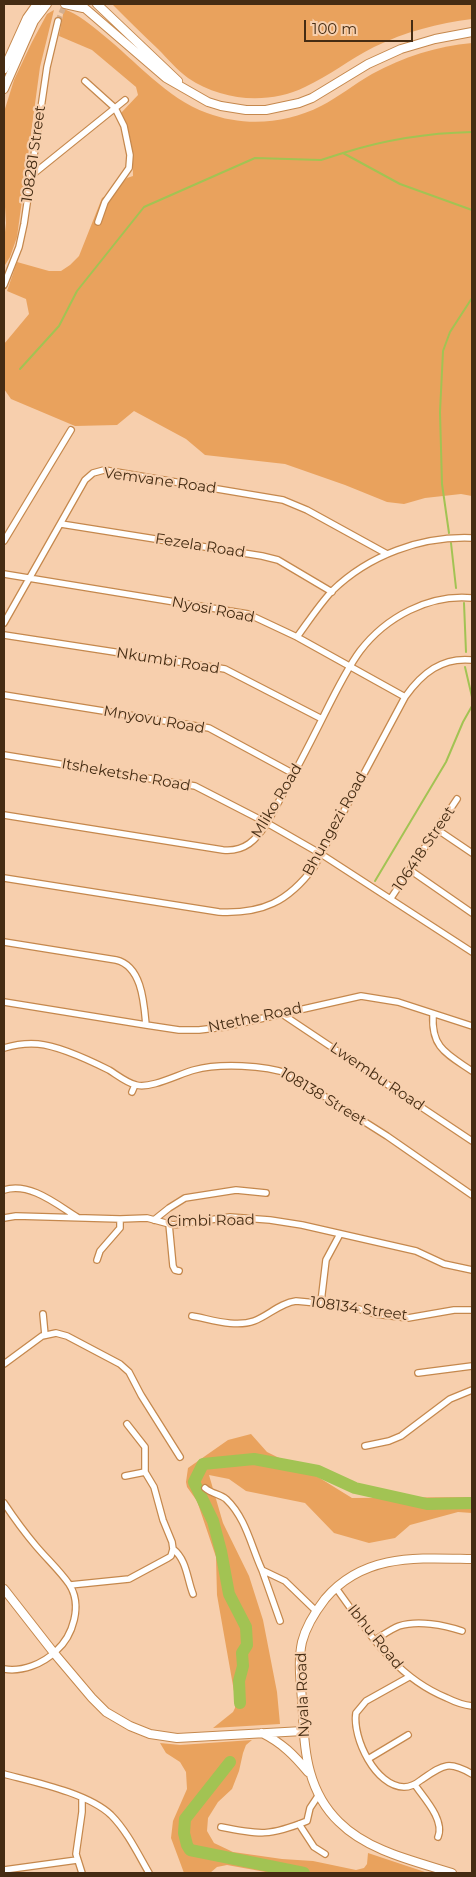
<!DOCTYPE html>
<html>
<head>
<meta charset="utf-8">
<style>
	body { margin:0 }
	#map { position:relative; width:476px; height:1877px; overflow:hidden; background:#f7cfad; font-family:Montserrat,sans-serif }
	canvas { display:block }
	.frame { position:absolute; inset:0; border:5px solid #452c13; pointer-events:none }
	.scale { position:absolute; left:304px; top:20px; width:109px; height:22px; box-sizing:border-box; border:2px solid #452c13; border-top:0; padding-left:6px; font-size:15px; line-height:18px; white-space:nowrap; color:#452c13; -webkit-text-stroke:4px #f7cfad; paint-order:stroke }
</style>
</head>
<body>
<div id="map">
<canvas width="476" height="1877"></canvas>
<div class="frame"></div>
<div class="scale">100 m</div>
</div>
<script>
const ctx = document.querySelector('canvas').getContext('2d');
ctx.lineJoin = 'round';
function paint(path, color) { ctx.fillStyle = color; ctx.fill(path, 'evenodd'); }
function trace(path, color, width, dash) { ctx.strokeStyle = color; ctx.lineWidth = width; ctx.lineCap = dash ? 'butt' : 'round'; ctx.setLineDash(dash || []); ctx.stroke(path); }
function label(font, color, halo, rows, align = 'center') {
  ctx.font = font + ' Montserrat,sans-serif'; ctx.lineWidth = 4.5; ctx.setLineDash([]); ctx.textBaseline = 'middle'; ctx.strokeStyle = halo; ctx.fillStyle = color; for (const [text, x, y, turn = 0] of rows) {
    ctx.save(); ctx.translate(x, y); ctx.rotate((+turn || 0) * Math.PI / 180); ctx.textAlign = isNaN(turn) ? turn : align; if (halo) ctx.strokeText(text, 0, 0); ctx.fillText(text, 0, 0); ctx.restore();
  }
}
const green = new Path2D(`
	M112 4H472V19C438 23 405 32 374 47 350 59 329 76 305 87 268 105 222 101 188 78 177 70 168 59 158 49 142 34 127 19 112 4Z
	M64 9C78 14 91 25 102 34 136 61 166 98 207 113 244 127 286 124 321 106 339 97 354 84 372 74 403 57 437 46 472 43V496L461 494 425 498 404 504 387 502 345 485 285 464 205 455 186 439 134 411 117 425 75 426 11 399 4 389V344L29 314 26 299 7 291 17 262 49 271H61L70 265 79 256 102 198 116 190 127 178 133 176C133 153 130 134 121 113L138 95 136 87 92 50 59 36Z
	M54 10 40 67 17 237 10 257 5 265 4 241 6 223 4 191V112L14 80 32 42 47 14Z
	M251 1434 267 1452 318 1477 352 1498 472 1497V1513L458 1512 410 1525 395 1538 369 1543 334 1533 305 1503 246 1491 229 1479 209 1475 223 1523 249 1576 263 1620 277 1692 280 1724 213 1728 233 1712 235 1708V1697L217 1595 216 1557 197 1501 187 1487 186 1482 188 1468 228 1440Z
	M252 1740 246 1745 243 1753 239 1771 232 1789 218 1802 208 1818 207 1831 214 1843 233 1852 282 1859 313 1861 356 1870 364 1868 367 1864 368 1853 428 1873H271L227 1865 217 1867 210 1873H184L171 1838 173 1821 187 1789 186 1772 180 1762 166 1753 160 1743 180 1745Z`);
const stream = new Path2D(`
	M343 153C387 139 426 133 472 132
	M20 369 59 326 77 291 144 207 255 158 321 160 343 153 400 184 472 210
	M449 533 442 484 440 412 443 351 450 332 472 298
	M451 543 456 588
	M464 603 466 652
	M465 667 472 697
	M375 881 446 762 463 722 472 706`);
const river = new Path2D(`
	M240 1703 239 1681 243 1666 242 1653 247 1645 246 1627 229 1594 221 1551 213 1521 194 1482 203 1464 254 1459 318 1471 355 1488 427 1504 472 1503
	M230 1762 185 1819 184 1833 187 1845 190 1850 304 1873`);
const streetTunnel = new Path2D(`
	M58 21 65 4`);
const street = new Path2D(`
	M85 81 115 108 124 126 130 155 129 168 105 202 98 222
	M32 175 125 100
	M4 285 19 247 24 224 47 67 58 21
	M61 524 262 556 278 560 332 592
	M4 541 71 430
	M4 574 248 614 297 637 405 697
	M4 623 85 480 93 473 104 470 283 500 307 510 387 554
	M4 635 225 669 322 719
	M297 637C308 622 319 605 332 591 369 555 421 536 472 538
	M4 695 209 728 294 774
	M4 755 195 786 267 823 321 854 472 952
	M4 815 223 850C245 852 256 840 267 823 283 794 299 765 314 735 327 710 343 674 360 651 386 617 429 594 472 598
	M438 830 472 853
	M410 870 472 913
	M4 878 219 912C262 914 288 902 314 867L405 697C422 673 442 657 472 660
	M391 898 457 799
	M4 942 116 960C142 966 144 1003 146 1025
	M4 1002 146 1025 179 1030H199L224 1027 361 996 398 1002 472 1026
	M282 1014 472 1141
	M433 1015C431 1048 447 1054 472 1071
	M4 1048C14 1045 27 1043 38 1044 60 1046 89 1060 109 1070 117 1075 127 1083 136 1085 151 1089 179 1074 194 1070 219 1063 265 1065 289 1074L387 1136 472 1195
	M132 1092 135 1085
	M4 1190C30 1182 56 1204 77 1217
	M4 1218 16 1216 120 1219 147 1218 173 1225 230 1217 270 1220 302 1225 416 1251 444 1264 472 1270
	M154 1220 169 1208 185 1198 236 1190 266 1193
	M169 1224 173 1266 175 1270 179 1271
	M97 1260 100 1251 120 1228V1219
	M321 1302 326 1260 340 1234
	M43 1314 45 1335
	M192 1316C210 1319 235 1328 254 1321 268 1316 280 1303 296 1301L349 1306 375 1314 408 1318 454 1310H472
	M4 1364 42 1336 56 1333 67 1336 120 1364 129 1372 141 1395 180 1457
	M418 1373 472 1366
	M365 1446 389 1441 401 1436 450 1399 472 1390
	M125 1476 145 1472
	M205 1488C212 1494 220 1494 226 1499 246 1518 251 1546 262 1570L285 1581 316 1611
	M4 1503C14 1518 25 1533 36 1546 47 1559 60 1571 69 1584 83 1605 73 1636 56 1651 43 1664 22 1672 4 1669
	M173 1549C187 1560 187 1579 193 1594
	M262 1570 280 1621
	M70 1585 129 1579 168 1558 171 1556 173 1549 172 1542 163 1520 154 1487 145 1472V1447L127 1424
	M336 1588C368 1632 395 1677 447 1698 455 1702 463 1705 472 1706
	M375 1640C383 1635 391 1629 399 1626 418 1620 444 1625 462 1631
	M409 1677 366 1701 356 1713C352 1738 376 1787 404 1787 411 1787 416 1784 421 1780 443 1765 448 1760 472 1774
	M368 1759 408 1735
	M4 1774C34 1782 88 1793 111 1815 127 1831 138 1854 149 1873
	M415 1785C424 1798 445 1820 438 1837
	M82 1798V1812L76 1854 82 1873
	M299 1824 314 1847 325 1854
	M221 1827C260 1835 270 1836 307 1821L310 1808 318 1796
	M4 1870 77 1860`);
const secondary = new Path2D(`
	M65 4 83 8
	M80 4 166 78 208 102 221 106 246 110H266L299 103 312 98 368 64 401 49 435 39 472 32
	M97 4 178 81
	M4 69 27 18 37 4
	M4 89 34 21 47 4
	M4 1589 54 1653 92 1698 106 1712 130 1726 150 1734 177 1738 303 1731
	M262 1733C282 1743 294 1755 308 1772
	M452 1873C414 1861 368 1851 339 1822 309 1793 304 1754 303 1714 302 1691 297 1665 302 1642 306 1626 315 1612 325 1599 364 1553 418 1558 472 1559`);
const streetNames = [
	["108281 Street",34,154,-82],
	["Vemvane Road",160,481,8],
	["Fezela Road",200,546,9],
	["Nyosi Road",213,610,11],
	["Nkumbi Road",168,661,9],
	["Mnyovu Road",154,720,10],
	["Itsheketshe Road",126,775,10],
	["Mliko Road",277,801,-59],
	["Bhungezi Road",335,824,-61],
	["106418 Street",424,849,-56],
	["Ntethe Road",255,1018,-12],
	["Lwembu Road",377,1077,34],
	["108138 Street",323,1097,31],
	["Cimbi Road",211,1221,-1],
	["108134 Street",359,1309,8],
	["Ibhu Road",375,1637,51],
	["Nyala Road",303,1695,-92]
];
paint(green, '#e9a25d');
trace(stream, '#a2c353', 2);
trace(river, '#a2c353', 12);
trace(streetTunnel, '#d3ae8e', 5.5, [5.5, 3]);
trace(street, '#c5884d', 8);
trace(secondary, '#c5884d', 10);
trace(street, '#fff', 5.5);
trace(secondary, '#fff', 8);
label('15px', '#452c13', '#f7cfad', streetNames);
</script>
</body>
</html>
